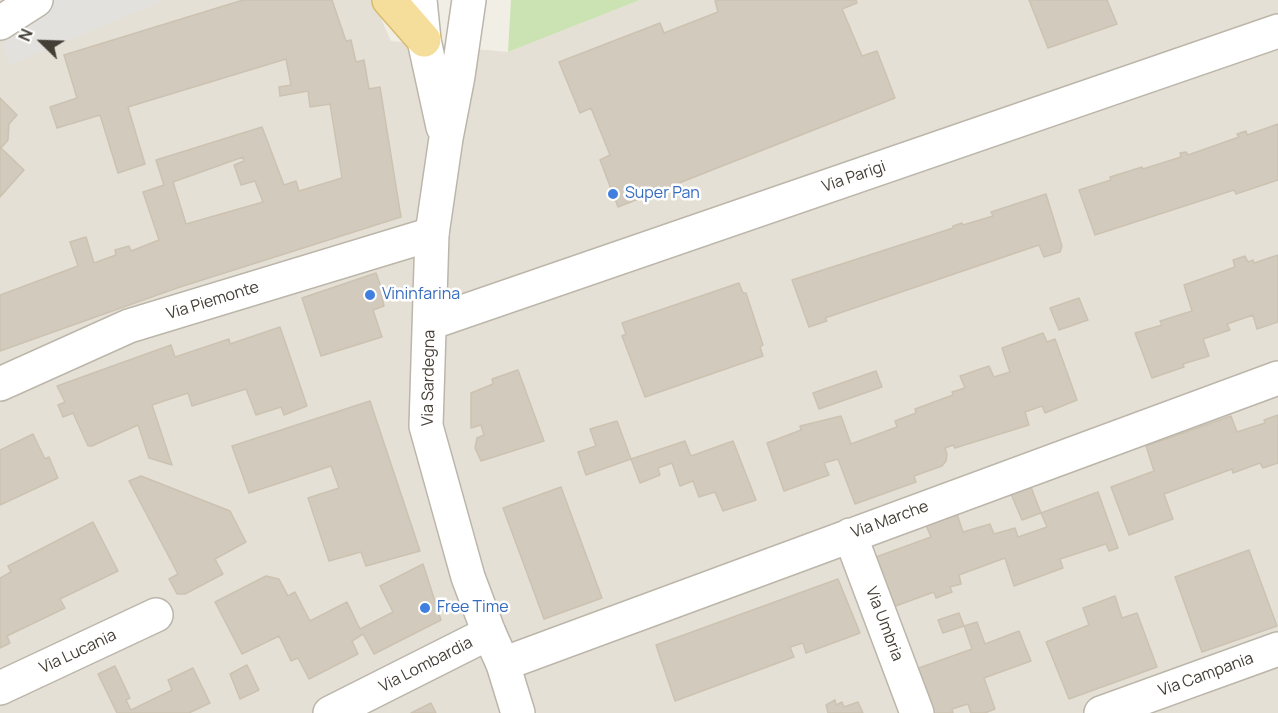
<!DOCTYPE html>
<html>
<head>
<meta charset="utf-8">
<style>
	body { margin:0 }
	#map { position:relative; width:1278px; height:713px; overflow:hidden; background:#f1eee6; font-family:Manrope,sans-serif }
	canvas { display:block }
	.north { position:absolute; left:12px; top:12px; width:60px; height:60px; -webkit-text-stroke:4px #fff; paint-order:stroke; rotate:293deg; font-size:16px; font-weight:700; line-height:24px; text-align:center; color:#443f36 }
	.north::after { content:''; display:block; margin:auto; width:21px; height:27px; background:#443f36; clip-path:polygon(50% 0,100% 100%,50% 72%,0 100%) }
</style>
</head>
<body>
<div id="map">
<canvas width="1278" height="713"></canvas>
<div class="north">N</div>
</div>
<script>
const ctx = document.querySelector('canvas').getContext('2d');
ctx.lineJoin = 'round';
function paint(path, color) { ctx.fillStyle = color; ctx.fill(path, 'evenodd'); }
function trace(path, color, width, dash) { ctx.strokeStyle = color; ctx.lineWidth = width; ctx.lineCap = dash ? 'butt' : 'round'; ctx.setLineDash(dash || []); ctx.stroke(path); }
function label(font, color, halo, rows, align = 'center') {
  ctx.font = font + ' Manrope,sans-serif'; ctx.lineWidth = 5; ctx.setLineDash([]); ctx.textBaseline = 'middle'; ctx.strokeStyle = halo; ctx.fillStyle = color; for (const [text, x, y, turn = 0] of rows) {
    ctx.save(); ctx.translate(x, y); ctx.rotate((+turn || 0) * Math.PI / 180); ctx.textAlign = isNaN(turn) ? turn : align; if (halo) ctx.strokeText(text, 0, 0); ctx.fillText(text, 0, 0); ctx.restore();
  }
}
const residential = new Path2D(`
	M0 0H373L391 41 508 52 640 0H1278V713H0Z`);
const green = new Path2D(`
	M511 0H640L508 52Z`);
const parking = new Path2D(`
	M44 0H165L10 65 3 45Z`);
const building = new Path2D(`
	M243 0H332L346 41 351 40 356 62 364 60 369 89 380 87 401 217 177 288 0 351V295L78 266 70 242 86 237 94 263 116 255 115 250 129 246 131 251 159 240 143 192 164 185 156 160 262 127 284 185 296 181 299 191 342 178 330 104 310 107 308 91 280 96 279 87 291 85 286 59 128 107 145 164 118 173 100 115 57 128 50 107 77 98 64 55ZM243 157 244 161 234 165 241 185 255 181 263 202 186 224 173 182Z
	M718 0H856L857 3 842 9 862 56 877 51 895 98 618 207 600 160 610 155 591 108 580 113 559 62 660 23 664 33 718 12 715 1Z
	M1029 0H1107L1117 24 1048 48Z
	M0 98 17 115 9 124 8 140 1 148 24 170 0 197Z
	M1278 124V180L1236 194 1234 190 1095 235 1079 190 1111 180 1110 177 1142 167 1143 169 1181 157 1180 153 1186 152 1188 155 1239 137 1237 134 1246 131 1247 135Z
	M1046 194 1062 246 1060 252 1044 257 1039 245 825 318 827 321 809 327 792 280 953 228V226L962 223 963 225 993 216 991 212Z
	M1278 255V322L1257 329 1253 315 1227 324 1230 330 1203 339 1209 356 1183 364 1184 367 1152 378 1135 333 1162 325 1160 321 1192 311 1184 285 1235 267 1233 260 1245 256 1248 262 1253 260 1254 263Z
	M376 273 382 290H380L384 306 373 310 382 337 321 356 302 298Z
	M739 283 743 293H746L763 345 760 347 763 356 645 397 622 336 626 334 622 323Z
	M1079 298 1088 320 1059 330 1050 308Z
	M280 327 307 406 284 415 281 407 256 415 246 389 192 406 188 393 152 405 172 465 149 458 138 425 92 446H88L73 413 63 417 58 405 65 402 57 386 171 345 175 357 229 339 230 344Z
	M1043 333 1047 342 1055 339 1077 400 1045 413 1042 406 1025 412 1029 425 955 448 953 445 945 448 947 454 946 461 942 466 914 476 916 482 855 504 838 459 824 463 829 475 784 491 767 443 801 430 800 426 841 416 851 444 897 427 895 421 916 413 915 409 953 395 952 392 965 388 960 376 989 366 994 377 1010 372 1002 348Z
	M518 370 544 441 481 461 475 448 477 438 484 435 481 425 471 428V393L493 384 492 379Z
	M876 371 882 387 819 409 813 393Z
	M370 401 420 551 366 566 361 552 329 561 308 498 339 488 331 466 249 493 232 446Z
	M1278 415V463L1263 468 1260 463 1233 473 1232 469 1164 494 1173 519 1129 535 1111 487 1154 471 1146 446 1231 416 1237 432 1265 423 1264 420Z
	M617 421 631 459 586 475 578 452 596 446 590 429Z
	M33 434 45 459 49 457 58 478 0 505V450Z
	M685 441 691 456 733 441 756 500 723 511 715 492 699 497 693 481 680 486 672 463 658 468 660 475 640 483 631 459Z
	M141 476 230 511 246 542 215 559 223 574 185 594H177L169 579 178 574 129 481Z
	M561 487 602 598 544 619 503 508Z
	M1031 487 1041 513 1022 520 1011 494Z
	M1098 492 1118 548 1109 551 1106 544 1060 559 1063 568 1014 586 1005 558 959 575 961 584 950 587 952 592 936 598 934 592 893 607 876 557 931 537 926 525 957 514 963 532 990 524 994 534 1015 528 1018 537 1047 527 1041 513Z
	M93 522 118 571 60 599 65 608 7 636 10 643 0 648V578L11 572 8 566Z
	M1249 550 1277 626 1202 652 1175 577Z
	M423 564 441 620 374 654 363 634 352 641 358 654 309 679 298 658 291 661 279 636 242 654 215 602 266 576 279 579 288 596 295 592 310 621 347 602 360 629 393 612 380 586Z
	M838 579 860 633 806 653 803 643 790 647 794 657 675 701 656 645Z
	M1115 596 1122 618 1137 613 1157 667 1069 699 1046 642 1089 625 1083 608Z
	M959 613 964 626 943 633 938 620Z
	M977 622 985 644 1019 631 1031 661 984 678 995 709 985 713H971L968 704 952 709 953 713H931L916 669 972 649 964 626Z
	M247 665 259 690 240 699 230 674Z
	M115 666 130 698 126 700 131 710 172 690 168 680 193 668 210 703 189 713H117L98 674Z
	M835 700 836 705 842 702 844 707 858 702 863 713H828L826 705Z
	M431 703 436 713H411Z`);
const minor = new Path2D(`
	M0 23 36 0
	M430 323 1278 31
	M0 384 129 326 432 234
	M850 535 917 713
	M503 664 1278 378
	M0 688 156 615
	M330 713 489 633
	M1101 713 1278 649`);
const tertiary = new Path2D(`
	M420 0 424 40 443 127
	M469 0 458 76 446 138 432 234 426 426 468 577 489 633 503 664 518 713`);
const primary = new Path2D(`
	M389 0 424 40`);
const markers = [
	[613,194,6,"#3f7fe0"],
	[370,295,6,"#3f7fe0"],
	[425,608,6,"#3f7fe0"]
];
const streetNames = [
	["Via Parigi",854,177,-19],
	["Via Piemonte",213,301,-17],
	["Via Sardegna",429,378,-89],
	["Via Marche",890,520,-20],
	["Via Umbria",884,624,69],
	["Via Lucania",78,652,-25],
	["Via Lombardia",426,665,-27],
	["Via Campania",1206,675,-20]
];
const shopNames = [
	["Super Pan",625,194],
	["Vininfarina",382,295],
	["Free Time",437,608]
];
paint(residential, '#e5e0d5');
paint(green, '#cbe2b2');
paint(parking, '#e3e1de');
paint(building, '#d2cabd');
trace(building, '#ccc2b1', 1.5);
trace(minor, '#bcb6aa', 36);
trace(tertiary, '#bcb6aa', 36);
trace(primary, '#d8bc6d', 36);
trace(minor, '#fff', 33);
trace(tertiary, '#fff', 33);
trace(primary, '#f5de9c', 33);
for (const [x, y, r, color] of markers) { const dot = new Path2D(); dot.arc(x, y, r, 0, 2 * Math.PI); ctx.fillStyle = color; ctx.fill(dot); trace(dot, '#fff', 2); }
label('16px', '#443f36', '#fff', streetNames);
label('16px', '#366cbe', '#fff', shopNames, 'left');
</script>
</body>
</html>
